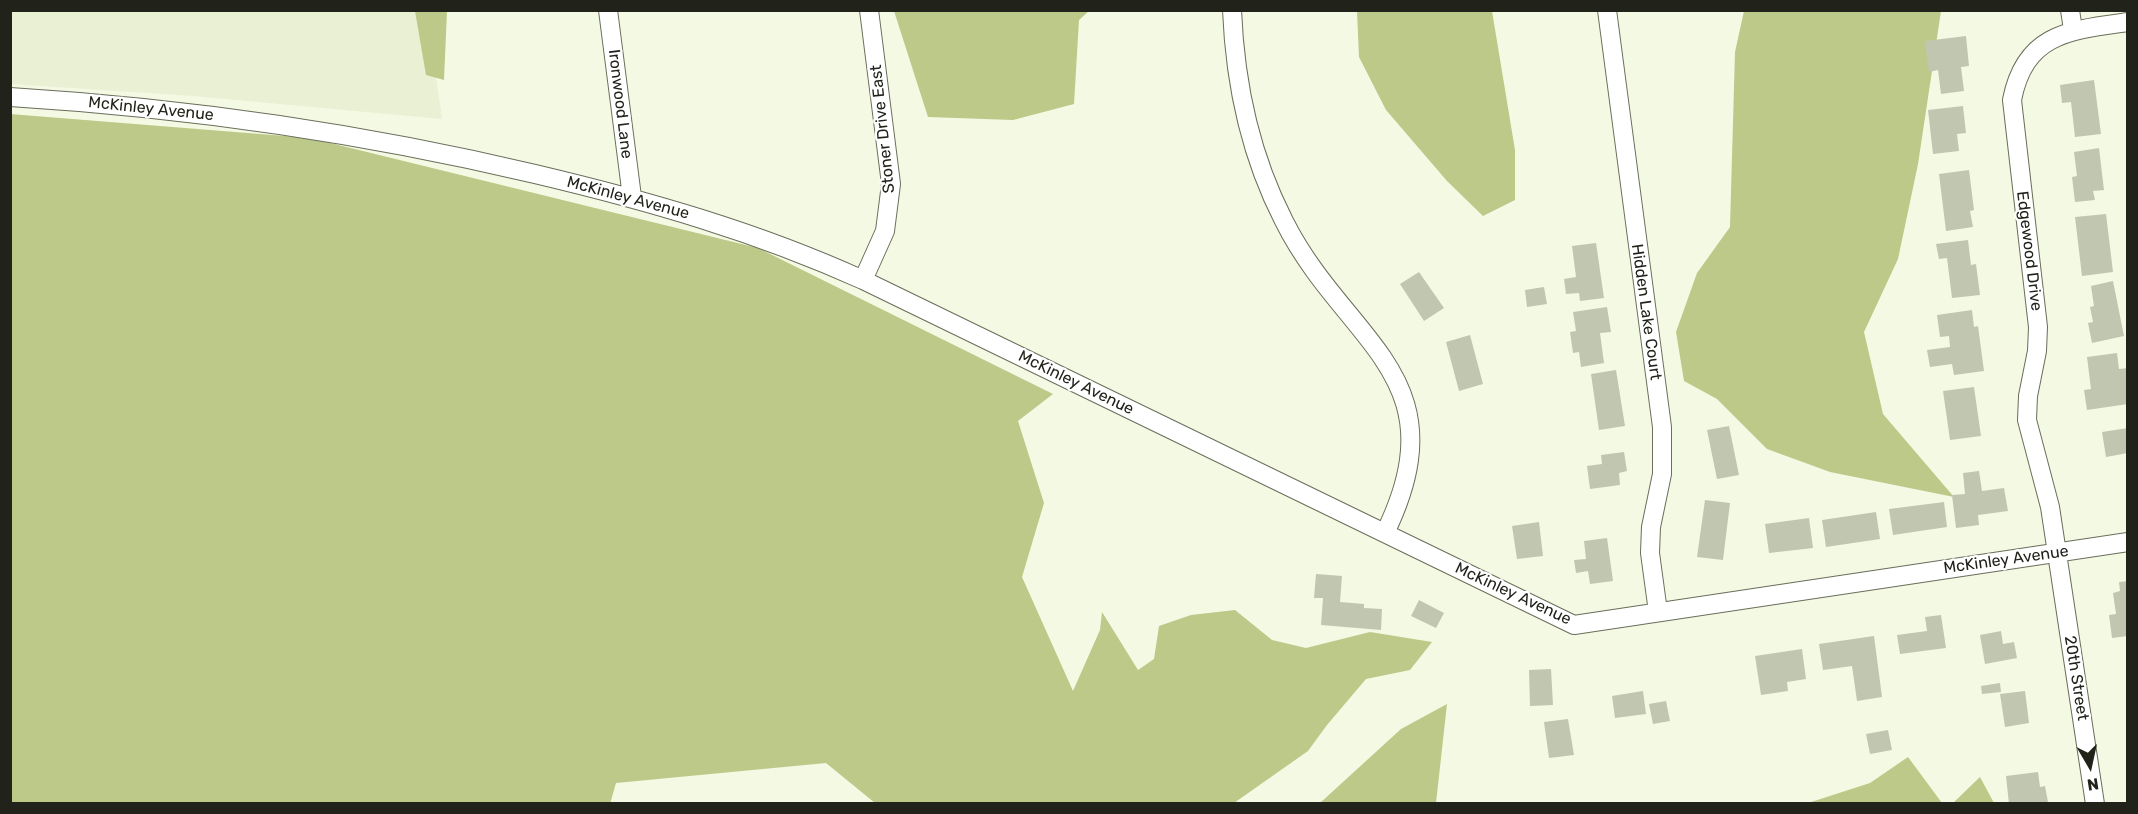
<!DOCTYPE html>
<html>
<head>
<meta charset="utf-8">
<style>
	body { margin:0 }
	#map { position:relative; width:2138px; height:814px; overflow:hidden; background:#f4f9e3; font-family:Rubik,sans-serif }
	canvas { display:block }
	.frame { position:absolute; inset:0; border:12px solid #21231b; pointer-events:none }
	.north { position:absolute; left:2060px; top:736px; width:60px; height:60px; -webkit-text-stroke:4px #fff; paint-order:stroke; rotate:171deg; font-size:16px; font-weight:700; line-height:24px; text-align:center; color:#21231b }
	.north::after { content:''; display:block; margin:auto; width:21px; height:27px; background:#21231b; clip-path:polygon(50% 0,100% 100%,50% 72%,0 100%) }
</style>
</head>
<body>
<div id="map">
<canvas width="2138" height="814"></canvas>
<div class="frame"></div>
<div class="north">N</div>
</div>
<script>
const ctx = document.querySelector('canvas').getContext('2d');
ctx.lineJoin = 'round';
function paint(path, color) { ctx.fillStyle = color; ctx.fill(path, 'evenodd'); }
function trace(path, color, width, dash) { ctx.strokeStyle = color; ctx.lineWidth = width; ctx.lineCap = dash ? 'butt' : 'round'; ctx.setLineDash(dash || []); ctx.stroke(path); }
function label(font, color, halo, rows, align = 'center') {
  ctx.font = font + ' Rubik,sans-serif'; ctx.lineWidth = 4.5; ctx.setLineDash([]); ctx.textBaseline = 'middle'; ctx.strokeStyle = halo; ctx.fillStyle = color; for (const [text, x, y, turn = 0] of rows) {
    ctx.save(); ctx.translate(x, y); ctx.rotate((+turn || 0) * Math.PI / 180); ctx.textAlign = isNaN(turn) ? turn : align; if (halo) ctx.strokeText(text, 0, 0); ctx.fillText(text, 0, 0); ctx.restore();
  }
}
const built = new Path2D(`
	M10 11H427L442 119 193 96 11 84Z`);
const forest = new Path2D(`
	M415 11H447L444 80 426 75Z
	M894 11H1089L1079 20 1074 104 1013 120 928 117Z
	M1357 11H1492L1515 150V200L1483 216 1447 181 1386 110 1359 57Z
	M1744 11H1941L1918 164 1898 259 1864 332 1883 414 1954 497 1830 472 1767 449 1717 399 1684 381 1676 332 1697 273 1730 227 1735 52Z
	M10 114 310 138 758 248 1053 394 1018 421 1044 503 1022 577 1073 691 1100 630 1102 612 1138 670 1154 659 1159 626 1191 615 1235 610 1272 640 1306 648 1370 632 1432 642 1410 670 1366 679 1327 725 1308 751 1234 803H875L826 763 616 783 610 804 11 803Z
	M1447 704 1436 803H1320L1401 729Z
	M1908 757 1942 803H1808L1870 783Z
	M1980 777 1994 803H1953Z`);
const building = new Path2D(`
	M1966 36 1969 66 1961 67 1964 91 1941 94 1938 70 1929 72 1925 41Z
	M2094 80 2101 134 2075 137 2071 102 2062 103 2060 85Z
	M1963 106 1966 133 1957 134 1959 151 1933 154 1928 110Z
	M2099 148 2104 190 2093 191 2095 200 2075 202 2072 177 2077 176 2074 152Z
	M1969 170 1974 210 1970 211 1973 227 1946 231 1939 174Z
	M2106 214 2113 272 2082 276 2075 217Z
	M1968 240 1971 265 1976 264 1980 295 1952 298 1947 258 1939 259 1936 244Z
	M1596 243 1604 298 1580 301 1579 293 1566 294 1564 279 1576 277 1572 246Z
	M1419 272 1444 308 1424 321 1400 284Z
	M2113 281 2124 336 2092 343 2088 323 2093 322 2090 307 2094 306 2091 286Z
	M1544 287 1547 304 1527 307 1525 290Z
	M1607 307 1611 332 1600 333 1604 363 1581 367 1579 352 1573 353 1570 332 1576 331 1573 312Z
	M1972 310 1974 327 1978 326 1984 371 1954 375 1952 364 1930 367 1927 350 1950 347 1949 336 1940 337 1937 315Z
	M1470 335 1483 384 1459 391 1446 342Z
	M2117 353 2119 369 2128 368V404L2087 410 2084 390 2091 389 2087 357Z
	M1616 370 1625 426 1599 430 1591 374Z
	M1974 387 1981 436 1950 440 1943 391Z
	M1729 426 1739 475 1717 479 1707 430Z
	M2128 428V453L2106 457 2102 432Z
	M1624 452 1627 471 1619 473 1620 485 1590 489 1587 466 1602 464 1601 455Z
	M1979 471 1982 491 2004 488 2008 511 1978 515 1979 525 1956 528 1952 495 1965 494 1963 473Z
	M1705 500 1730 503 1723 560 1697 557Z
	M1944 502 1947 527 1893 535 1889 509Z
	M1876 512 1880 539 1826 547 1822 520Z
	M1809 518 1813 548 1769 553 1765 524Z
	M1539 522 1543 556 1517 559 1512 526Z
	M1607 538 1613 581 1590 584 1588 571 1576 573 1574 560 1586 559 1584 541Z
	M1316 574 1342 576 1340 602 1364 604V608L1382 609 1381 630 1321 625 1323 598H1314Z
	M2128 581V636L2112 638 2109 615 2116 614 2113 593 2120 591 2119 582Z
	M1419 600 1444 613 1436 628 1411 616Z
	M1941 615 1946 648 1900 654 1897 635 1927 631 1925 617Z
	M2001 631 2003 644 2014 642 2017 658 1985 664 1980 635Z
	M1874 636 1882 697 1857 701 1852 666 1823 670 1819 644Z
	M1802 649 1806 679 1787 682 1788 691 1761 695 1755 656Z
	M1551 669 1553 705 1530 706 1529 670Z
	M2000 683 2001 692 1982 694 1981 686Z
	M1643 691 1646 714 1615 718 1612 696Z
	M2025 691 2029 723 2005 727 2000 694Z
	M1666 701 1670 721 1653 724 1649 704Z
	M1568 719 1574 755 1549 758 1544 722Z
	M1888 730 1892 750 1870 754 1866 734Z
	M2038 772 2040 787 2045 786 2048 802 2009 804 2006 776Z`);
const street = new Path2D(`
	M608 10 632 197
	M1232 10C1235 84 1250 155 1284 221 1345 343 1462 375 1385 533
	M1607 10 1662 427V474L1651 527 1650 553 1658 612
	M2070 10 2073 30
	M10 97C188 108 362 133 535 174 649 201 757 232 863 280L1574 625 2128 542
	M863 280 885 231 891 184 869 10
	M2095 804 2050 507 2027 420 2028 396 2037 351 2038 327 2012 100C2025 33 2070 30 2128 22`);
const streetNames = [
	["Ironwood Lane",620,104,83],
	["McKinley Avenue",151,109,6],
	["Stoner Drive East",883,129,-96],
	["McKinley Avenue",628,198,15],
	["Edgewood Drive",2029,251,83],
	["Hidden Lake Court",1646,312,82],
	["McKinley Avenue",1076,383,26],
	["McKinley Avenue",2006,560,-8],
	["McKinley Avenue",1513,594,25],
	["20th Street",2076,678,81]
];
paint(built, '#e9f0d3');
paint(forest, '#bcc989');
paint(building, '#c1c6b1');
trace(street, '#6a6e5b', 20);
trace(street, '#fff', 18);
label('16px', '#21231b', '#fff', streetNames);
</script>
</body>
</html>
